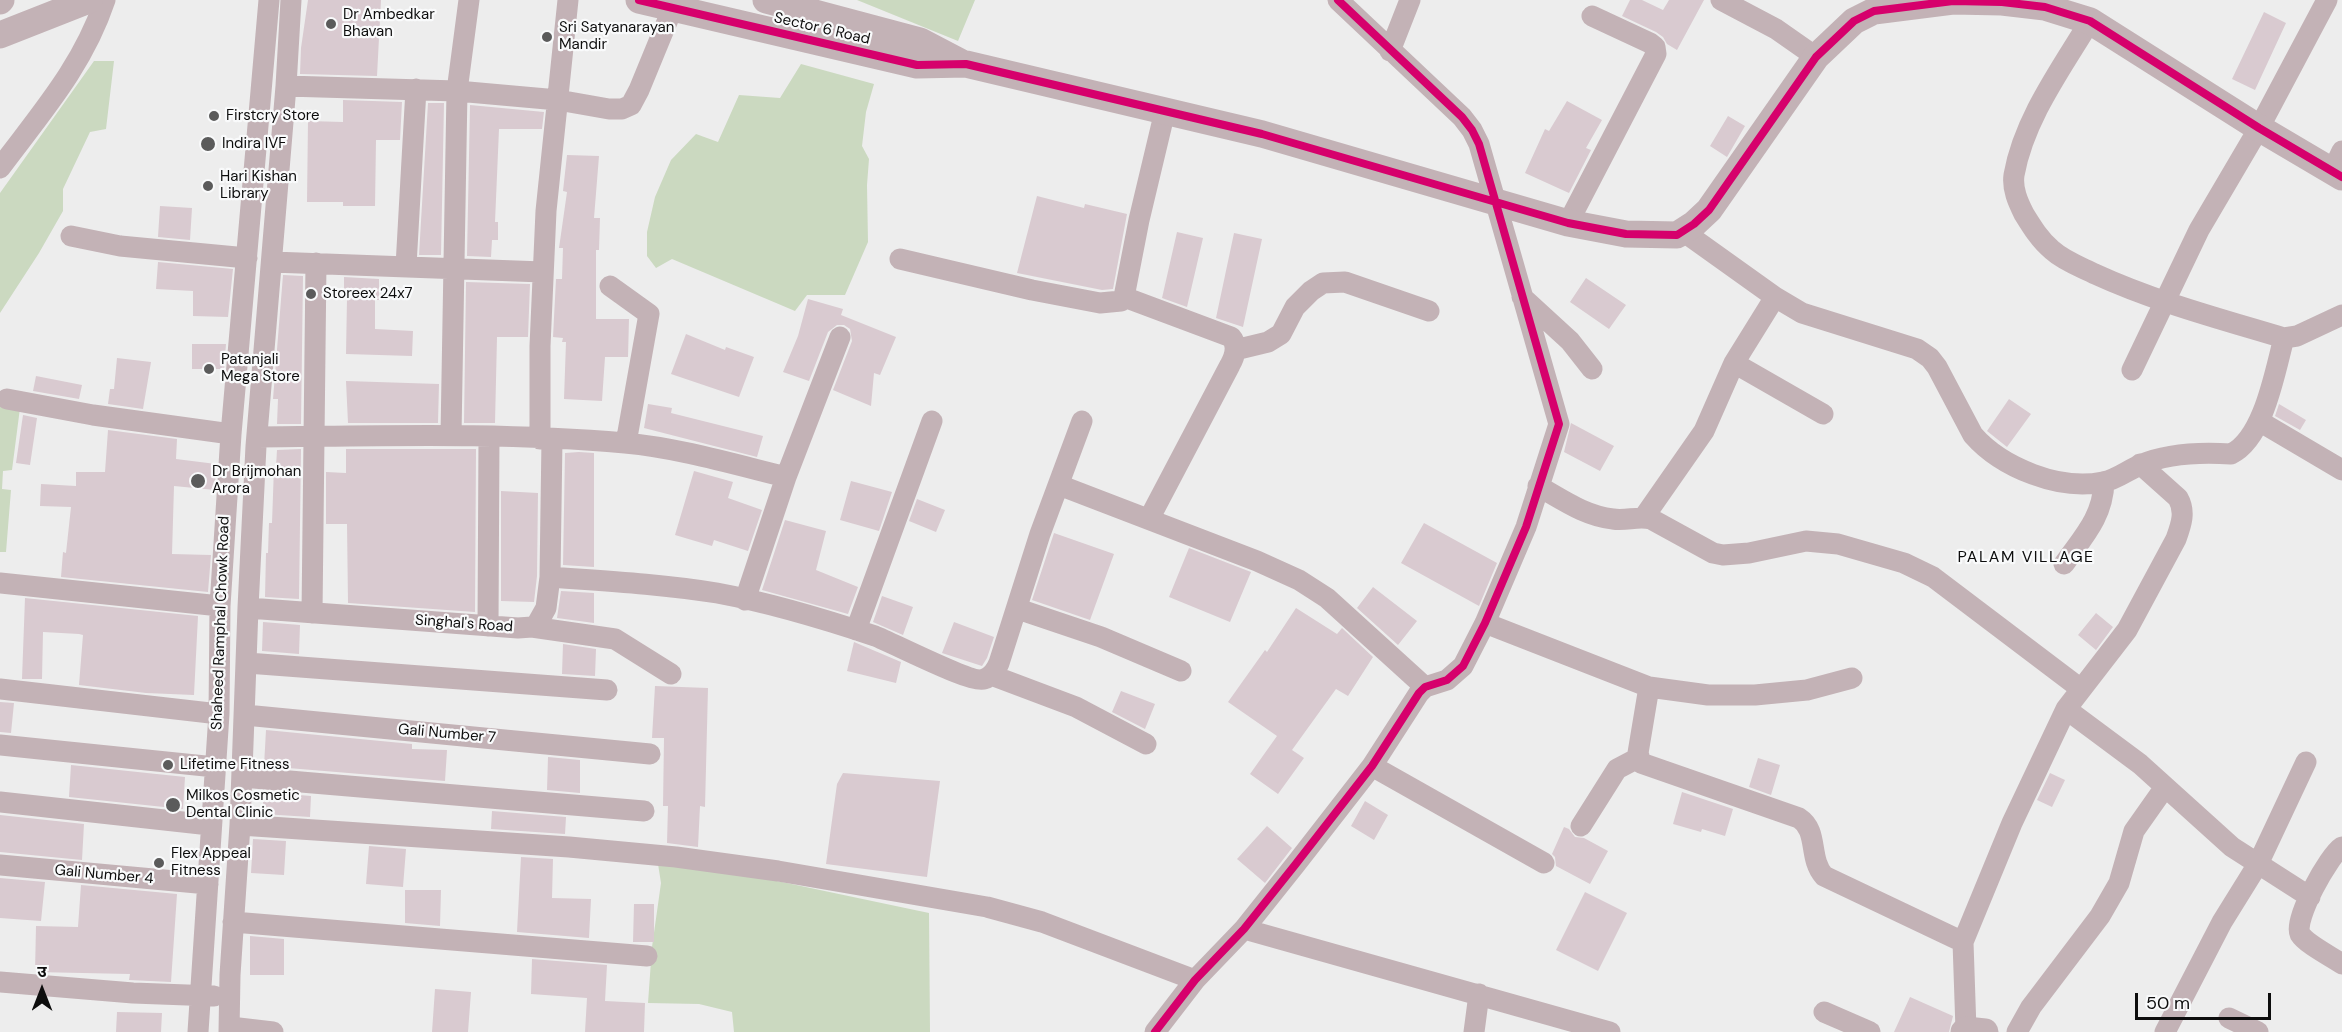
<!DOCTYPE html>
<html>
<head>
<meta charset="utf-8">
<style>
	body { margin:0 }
	#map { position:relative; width:2342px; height:1032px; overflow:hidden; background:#ededed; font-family:"DM Sans","Noto Sans Devanagari",sans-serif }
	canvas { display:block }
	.north { position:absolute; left:12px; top:960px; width:60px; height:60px; -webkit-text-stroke:4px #f9fafb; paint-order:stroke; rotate:0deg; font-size:16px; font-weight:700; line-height:24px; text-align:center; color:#0d0d0d }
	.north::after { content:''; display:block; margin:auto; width:21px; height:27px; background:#0d0d0d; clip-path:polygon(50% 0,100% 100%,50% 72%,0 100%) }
	.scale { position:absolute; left:2135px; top:993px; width:136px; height:27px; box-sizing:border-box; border:3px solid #0d0d0d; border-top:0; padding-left:8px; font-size:18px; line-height:21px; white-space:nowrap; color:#0d0d0d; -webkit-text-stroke:4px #f9fafb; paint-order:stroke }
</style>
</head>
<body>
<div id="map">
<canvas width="2342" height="1032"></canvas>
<div class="north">उ</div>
<div class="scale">50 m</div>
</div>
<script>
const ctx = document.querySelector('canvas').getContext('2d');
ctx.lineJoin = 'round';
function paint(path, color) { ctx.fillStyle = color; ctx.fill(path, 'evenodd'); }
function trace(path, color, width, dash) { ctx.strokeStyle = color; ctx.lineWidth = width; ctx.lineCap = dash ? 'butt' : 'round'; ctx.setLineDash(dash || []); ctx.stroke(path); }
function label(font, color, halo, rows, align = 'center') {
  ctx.font = font + ' "DM Sans",sans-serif'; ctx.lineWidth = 4.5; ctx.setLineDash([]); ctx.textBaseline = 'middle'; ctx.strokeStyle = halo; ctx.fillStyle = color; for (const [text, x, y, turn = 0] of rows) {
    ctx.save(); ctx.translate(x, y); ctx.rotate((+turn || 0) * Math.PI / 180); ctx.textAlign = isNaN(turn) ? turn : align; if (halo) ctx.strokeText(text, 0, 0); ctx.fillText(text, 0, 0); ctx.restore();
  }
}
const green = new Path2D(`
	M857 0H975L958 41Z
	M94 61H114L106 129 90 132 63 189V211L39 253 0 313V193Z
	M801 64 874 84 866 112 862 146 869 159 867 185 868 242 845 295H807L795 311 672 259 656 268 647 256V232L655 197 671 160 696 134 718 142 739 95 780 98Z
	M0 402 20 408 12 470 3 471 2 489 11 490 6 552H0Z
	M658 864 763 878 929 913 930 1032H734L732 1012 699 1004 648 1003 652 947 661 883Z`);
const building = new Path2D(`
	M308 0H381L377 76 300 74 301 48Z
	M1630 0H1642L1663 10 1669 0H1704L1677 50 1667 44 1663 37 1656 32 1622 16Z
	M2264 12 2286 23 2255 90 2232 79Z
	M343 100 402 102 400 140H376L375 206H343V202H307L308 121 343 122Z
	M1567 101 1602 120 1586 148 1591 150 1569 193 1525 173 1545 129 1549 131Z
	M428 103H444L441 255H419Z
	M470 105 544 112 542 129H499L495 222H498V240H492L491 257 467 256Z
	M1728 116 1745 126 1727 157 1710 146Z
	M567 155 599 156 594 218H600L599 250H596V319H629L628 357H605L602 401 564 399 566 342H562L563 338 553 337 556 279H562L563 248H559L567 192 563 191Z
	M1037 196 1084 208 1085 204 1127 214 1113 289 1102 290 1017 273Z
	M160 206 192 208 190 240 158 237Z
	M1177 232 1203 238 1187 307 1162 298Z
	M1234 233 1262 239 1243 327 1216 318Z
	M158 262 233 269 228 317 193 316V291L156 289Z
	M283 275 303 276 301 424H277L278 399H273Z
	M344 277 379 279V300H375V329L413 331 412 356 346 354 347 299H344Z
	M1586 278 1626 305 1609 329 1570 302Z
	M466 282 530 284 528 337H497L495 423H464Z
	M808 299 843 309 841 315 896 337 880 375 874 373 871 406 833 390 852 341 850 329 844 325H837L828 332 809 381 783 372 798 336Z
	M686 334 725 350 726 347 754 357 739 397 671 374Z
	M192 344H226L224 369H192Z
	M117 358 151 362 143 409 108 404 110 389H114Z
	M36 376 82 385 79 399 33 391Z
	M346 381 439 384 438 423H348Z
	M2009 399 2031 414 2007 447 1987 431Z
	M648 404 672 408 671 413 763 436 757 457 644 428Z
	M2279 404 2306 420 2300 430 2275 416Z
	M23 415 37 418 30 465 16 463Z
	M1571 423 1614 446 1600 471 1564 452Z
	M108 430 177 439 176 459 216 464 215 490 174 486 172 554 211 555 208 592 61 577 63 552 66 553 71 507 40 506 41 484 76 486V472H105Z
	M301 449 299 599 265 597 266 553H268L269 523H272L274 467H276L277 450Z
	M346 449H476L475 612 348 603 347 524H326V472L346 473Z
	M579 452 594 453V567L563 565 565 453Z
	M694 471 733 482 728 498 762 510 748 551 714 540 712 546 675 535Z
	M851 481 892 492 879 531 840 520Z
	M501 491 538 493 537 576 534 602 501 601Z
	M917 499 945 510 936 532 909 521Z
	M785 520 826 531 816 570 858 587 848 614 762 590Z
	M1424 523 1497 563 1479 606 1401 563Z
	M1054 533 1114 554 1090 620 1032 600Z
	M1189 548 1251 572 1230 622 1169 597Z
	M1373 587 1417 621 1398 645 1357 608Z
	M561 591 594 593V623L557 618Z
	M882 596 913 607 903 635 873 622Z
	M25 598 198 616 194 695 146 693 79 685 83 635 79 634 43 632 42 679H22Z
	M1296 608 1337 634 1342 628 1373 657 1348 696 1336 689 1292 750 1304 758 1278 794 1250 774 1277 736 1228 702 1265 650 1267 652Z
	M2096 613 2113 627 2096 650 2078 635Z
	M263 622 300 625 299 654 262 651Z
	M954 622 994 637 987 658 982 666 942 653Z
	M854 642 901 662 896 683 847 671Z
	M563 644 596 649 595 676 562 674Z
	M655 686 708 688 705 807 700 806 698 847 667 843 668 806H663L664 738H652Z
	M1121 691 1155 704 1145 729 1112 712Z
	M0 702 14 703 11 733 0 732Z
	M266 730 412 744V749L447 750 445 781 264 766Z
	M548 757 580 760V793L547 790Z
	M1758 758 1780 765 1771 795 1749 787Z
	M71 765 185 777 183 809 69 797Z
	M843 773 940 781 927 877 826 864 837 784Z
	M2050 773 2065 780 2052 807 2037 800Z
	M263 792 311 796 310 817 263 814Z
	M1682 792 1733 809 1725 836 1702 829 1701 832 1673 824Z
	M1365 801 1388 815 1374 840 1351 826Z
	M492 811 566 817 565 834 491 829Z
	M0 815 84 824 82 860 0 852Z
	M1267 826 1292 848 1265 883 1237 859Z
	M1564 827 1569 829 1575 837 1584 838 1608 851 1590 884 1556 866 1555 857 1552 854Z
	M253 839 286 841 284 875 251 873Z
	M369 846 406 849 403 887 366 884Z
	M521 857 553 859 552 898 591 899 589 938 517 932Z
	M0 878 45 882 41 921 0 918Z
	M81 885 177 894 171 982 129 980 130 974 35 972 36 926 78 927Z
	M405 890H441L440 926 405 923Z
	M1585 892 1627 913 1598 971 1556 950Z
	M634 904H654V942H633Z
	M250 936 284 939V975H250Z
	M532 959 607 965 605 1001 645 1003 644 1032H585L587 998 531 994Z
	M435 989 471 992 468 1032H432Z
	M1910 997 1953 1016 1949 1032H1894Z
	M117 1012 162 1013 161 1032H116Z`);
const minor = new Path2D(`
	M1721 0 1776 29 1816 57
	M2090 21C2061 69 2024 119 2014 175 2012 189 2018 202 2024 214 2032 227 2040 240 2052 250 2064 261 2081 267 2095 274 2156 302 2221 319 2284 338L2297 336 2342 315
	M1390 51 1410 0
	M286 86 457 91 558 100 609 109H622L631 105 639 90 676 0
	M0 168C41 113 83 66 105 0
	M2332 172 2342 151
	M1568 223 1656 54 1655 47 1650 43 1592 16
	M1684 232 1775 297 1802 313 1917 349 1930 358 1937 367 1973 435C2002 468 2060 491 2103 482 2116 480 2128 470 2140 465 2168 453 2201 452 2231 454 2264 438 2275 371 2284 338
	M71 236 120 246 247 258
	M900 259 1032 290 1100 303 1121 301 1124 297 1139 220 1165 111
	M272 262 543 272
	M406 266 416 89
	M610 286 649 314 626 443
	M1124 297 1231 337C1238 345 1235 356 1230 365L1149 519
	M1522 297 1570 341 1592 369
	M1235 350 1268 342 1281 334 1295 307 1311 291 1323 283 1345 282 1429 311
	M1734 363 1823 414
	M2132 370 2199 230 2259 128 2327 0
	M7 399 93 415 231 434
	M2259 421 2342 470
	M451 435 457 91 469 0
	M257 437C379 436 503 432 625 443 679 448 733 464 786 477
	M540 439V346L546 211 568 0
	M1059 485 1257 561 1299 580 1327 598 1425 687
	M1538 486C1563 500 1585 516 1613 519 1626 521 1638 516 1651 519L1713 553 1723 555 1749 553 1806 541 1838 544 1904 563 1933 577 2081 689
	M1644 517 1704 431 1734 363 1775 297
	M2064 564C2083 537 2103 517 2104 482
	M550 577C606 581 662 584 717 593 771 603 824 619 875 636 893 643 972 684 984 679 991 677 996 670 999 663L1040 534 1082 421
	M0 583 220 606
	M745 600 786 477 840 337
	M248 608 518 628 532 627 615 639 671 674
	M1018 609 1101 637 1181 671
	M312 613 316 263
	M1485 623 1649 687 1708 695H1755L1807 690 1852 678
	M488 626 489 437
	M532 627 537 624 546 608 550 577 552 439
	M856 630 932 421
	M247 663 607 690
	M991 675 1076 707 1146 744
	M1649 687 1638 753 1641 763 1799 818C1819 831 1808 858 1824 876L1963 942
	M0 689 219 714
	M2066 709 2140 764 2232 847 2310 897
	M245 715 650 754
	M0 745 215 767
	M1372 766 1544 863
	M242 777 644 811
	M0 802 210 825
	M240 825 569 847 676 857 778 871 987 907 1042 922 1195 980
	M1581 826 1617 769 1638 758
	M2342 847C2329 855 2293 920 2300 934 2306 944 2332 957 2342 964
	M0 865 208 884
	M233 922 647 956
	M1244 929 1610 1032
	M0 982 133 993 214 996
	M1824 1012 1870 1032
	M2229 1018 2258 1032
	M230 1027 273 1032
	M1966 1030 1963 942 2012 823 2066 709 2127 630 2176 539C2181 525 2186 512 2178 498L2140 464
	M198 1032 219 714 220 606 231 434 269 0
	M229 1032 230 975 240 825 248 608 256 446 286 86 291 0
	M1155 1032 1195 980 1244 929 1295 865 1372 766 1419 693 1425 687 1447 680 1463 666 1485 623 1526 527 1559 424 1479 144 1472 130 1462 117 1338 0
	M1474 1032 1479 994
	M2017 1032 2031 1007 2100 916 2119 883 2134 831 2165 787
	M2165 1032 2222 922 2258 864 2306 762`);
const tertiary = new Path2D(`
	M639 0 917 65 966 64 1262 134 1568 223 1626 234 1677 235 1694 224 1709 210 1816 57 1854 21 1874 11 1953 1 2002 2 2045 7 2090 21 2259 128 2342 177
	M766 0 920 41 962 63
	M0 1 1 0
	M0 35 89 0
	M1964 1032 1966 1030 1985 1032`);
const cycleway = new Path2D(`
	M639 0 917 65 966 64 1262 134 1568 223 1626 234 1677 235 1694 224 1709 210 1816 57 1854 21 1874 11 1953 1 2002 2 2045 7 2090 21 2259 128 2342 177
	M1155 1032 1195 980 1244 929 1295 865 1372 766 1419 693 1425 687 1447 680 1463 666 1485 623 1526 527 1559 424 1479 144 1472 130 1462 117 1338 0`);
const markers = [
	[331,24,6,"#5b5b5b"],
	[547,37,6,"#5b5b5b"],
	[214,116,6,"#5b5b5b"],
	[208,144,8,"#5b5b5b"],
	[208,186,6,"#5b5b5b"],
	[311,294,6,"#5b5b5b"],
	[209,369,6,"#5b5b5b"],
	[198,481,8,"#5b5b5b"],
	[168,765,6,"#5b5b5b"],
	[173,805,8,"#5b5b5b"],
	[159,863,6,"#5b5b5b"]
];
const poiNames = [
	["Dr Ambedkar",343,15],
	["Bhavan",343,32],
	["Sri Satyanarayan",559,28],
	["Mandir",559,45],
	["Firstcry Store",226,116],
	["Indira IVF",222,144],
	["Hari Kishan",220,177],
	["Library",220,194],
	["Storeex 24x7",323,294],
	["Patanjali",221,360],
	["Mega Store",221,377],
	["Dr Brijmohan",212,472],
	["Arora",212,489],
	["Lifetime Fitness",180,765],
	["Milkos Cosmetic",186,796],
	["Dental Clinic",186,813],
	["Flex Appeal",171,854],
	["Fitness",171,871]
];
const streetNames = [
	["Sector 6 Road",822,29,13],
	["Shaheed Ramphal Chowk Road",221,623,-88],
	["Singhal's Road",464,624,4],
	["Gali Number 7",447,734,5],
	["Gali Number 4",104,875,5]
];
const neighbourhoodNames = [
	["PALAM VILLAGE",2026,558]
];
paint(green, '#cbd9c0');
paint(building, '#d9cad0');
trace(minor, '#c3b2b6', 21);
trace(tertiary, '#c3b2b6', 27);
trace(cycleway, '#d6006c', 8);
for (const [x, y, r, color] of markers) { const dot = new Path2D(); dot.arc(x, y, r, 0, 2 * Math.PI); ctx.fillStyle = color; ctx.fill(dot); trace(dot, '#f9fafb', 2); }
label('15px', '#0d0d0d', '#f9fafb', poiNames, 'left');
label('15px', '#0d0d0d', '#f9fafb', streetNames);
ctx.letterSpacing = '1.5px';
label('16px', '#0d0d0d', '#f9fafb', neighbourhoodNames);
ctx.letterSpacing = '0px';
</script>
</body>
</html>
